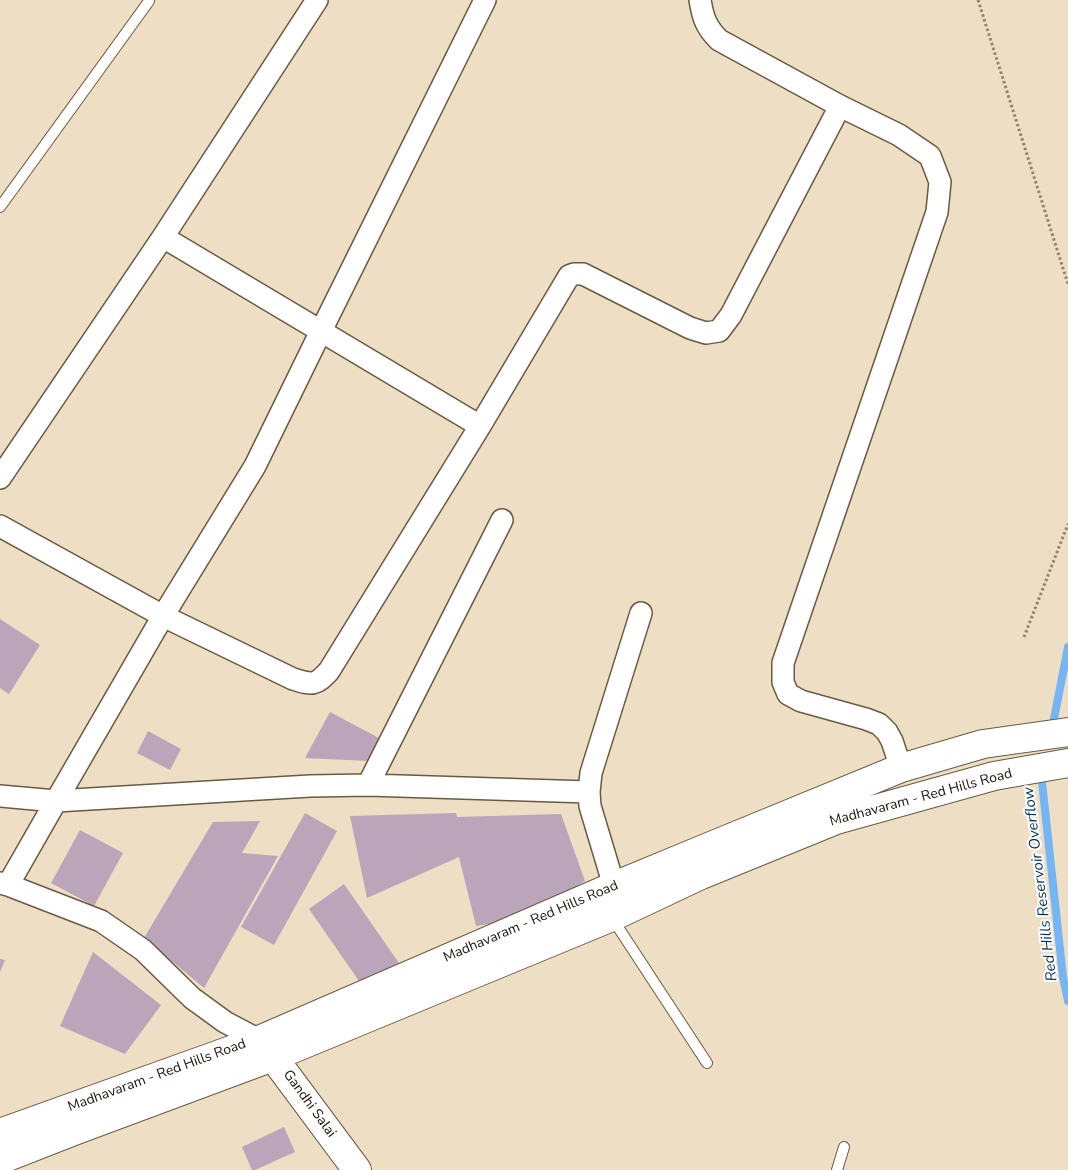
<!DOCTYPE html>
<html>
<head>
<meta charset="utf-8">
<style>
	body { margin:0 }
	canvas { display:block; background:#eedec3 }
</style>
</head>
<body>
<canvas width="1068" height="1170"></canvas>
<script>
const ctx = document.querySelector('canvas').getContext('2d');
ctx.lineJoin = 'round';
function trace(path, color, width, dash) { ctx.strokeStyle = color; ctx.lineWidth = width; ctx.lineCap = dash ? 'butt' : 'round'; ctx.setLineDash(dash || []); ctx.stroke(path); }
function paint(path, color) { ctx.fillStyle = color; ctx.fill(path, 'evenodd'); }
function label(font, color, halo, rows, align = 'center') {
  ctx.font = font + ' "Nunito Sans",sans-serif'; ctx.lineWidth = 4; ctx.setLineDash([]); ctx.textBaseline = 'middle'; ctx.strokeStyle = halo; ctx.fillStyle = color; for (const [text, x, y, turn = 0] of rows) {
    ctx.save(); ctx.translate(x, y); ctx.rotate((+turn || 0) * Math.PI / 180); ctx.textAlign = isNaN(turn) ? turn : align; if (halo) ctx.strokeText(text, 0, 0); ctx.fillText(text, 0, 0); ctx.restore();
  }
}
const stream = new Path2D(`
	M1052 729 1068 647
	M1044 772 1042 782 1063 977 1068 1001`);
const building = new Path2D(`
	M0 619 40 645 9 694 0 688Z
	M330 712 379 738 369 761 305 758Z
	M148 731 181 749 170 770 137 753Z
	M305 813 337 831 274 945 241 927Z
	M456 813 457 817 561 814 585 881 528 918 476 926 459 857 367 898 350 816Z
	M260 821 242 853 278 856 204 988 144 938 213 822Z
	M80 830 123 853 94 906 51 883Z
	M344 884 401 966 366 991 309 909Z
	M93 952 161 1005 125 1054 60 1026Z
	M0 959 5 960 0 972Z
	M284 1127 295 1152 255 1170H252L242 1147Z`);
const path = new Path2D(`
	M978 0 1068 284
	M1024 637 1068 524`);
const lane = new Path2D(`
	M0 207 149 1
	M612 918 707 1063
	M837 1170 844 1147`);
const street = new Path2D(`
	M700 0C703 18 706 27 719 40L840 106 899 135 930 156 940 182 937 212 783 663V682L788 694 801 701 866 719 879 724 887 732 892 741 901 768
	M163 237 480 426
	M0 478 163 237 317 0
	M0 526 163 616 293 679C313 685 315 686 329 671L480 426 569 276 574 274H583L690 328 706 333 719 331 731 315 840 106
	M368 785 502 520
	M0 796 56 801 310 786 368 785 589 792
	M0 883 8 885 101 921 143 950 192 998 225 1022 259 1040
	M8 885 56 801 163 616 255 466 321 331 485 0
	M614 886 590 806 589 792 591 773 641 613`);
const secondary = new Path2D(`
	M259 1040 273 1057 357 1170`);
const primary = new Path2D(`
	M0 1133 259 1040 614 886 706 848 901 768 983 744 1068 732
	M0 1160 74 1131 273 1057 612 917 701 875 836 820 994 776 1068 763`);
const streetNames = [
	["Madhavaram - Red Hills Road",921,798,-15],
	["Madhavaram - Red Hills Road",531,922,-23],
	["Madhavaram - Red Hills Road",157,1076,-20],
	["Gandhi Salai",309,1104,54]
];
const waterNames = [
	["Red Hills Reservoir Overflow",1041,884,-97]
];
trace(stream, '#76b5f3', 8);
paint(building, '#baa5ba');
trace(lane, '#685a43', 12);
trace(street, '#685a43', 24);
trace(secondary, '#685a43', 30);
trace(primary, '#685a43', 30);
trace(path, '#908471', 3, [2.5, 2.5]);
trace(lane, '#fff', 10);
trace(street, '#fff', 21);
trace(secondary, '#fff', 28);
trace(primary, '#fff', 28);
label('14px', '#1a140b', '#fff', streetNames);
label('italic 15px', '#013259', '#fff', waterNames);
</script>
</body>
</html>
